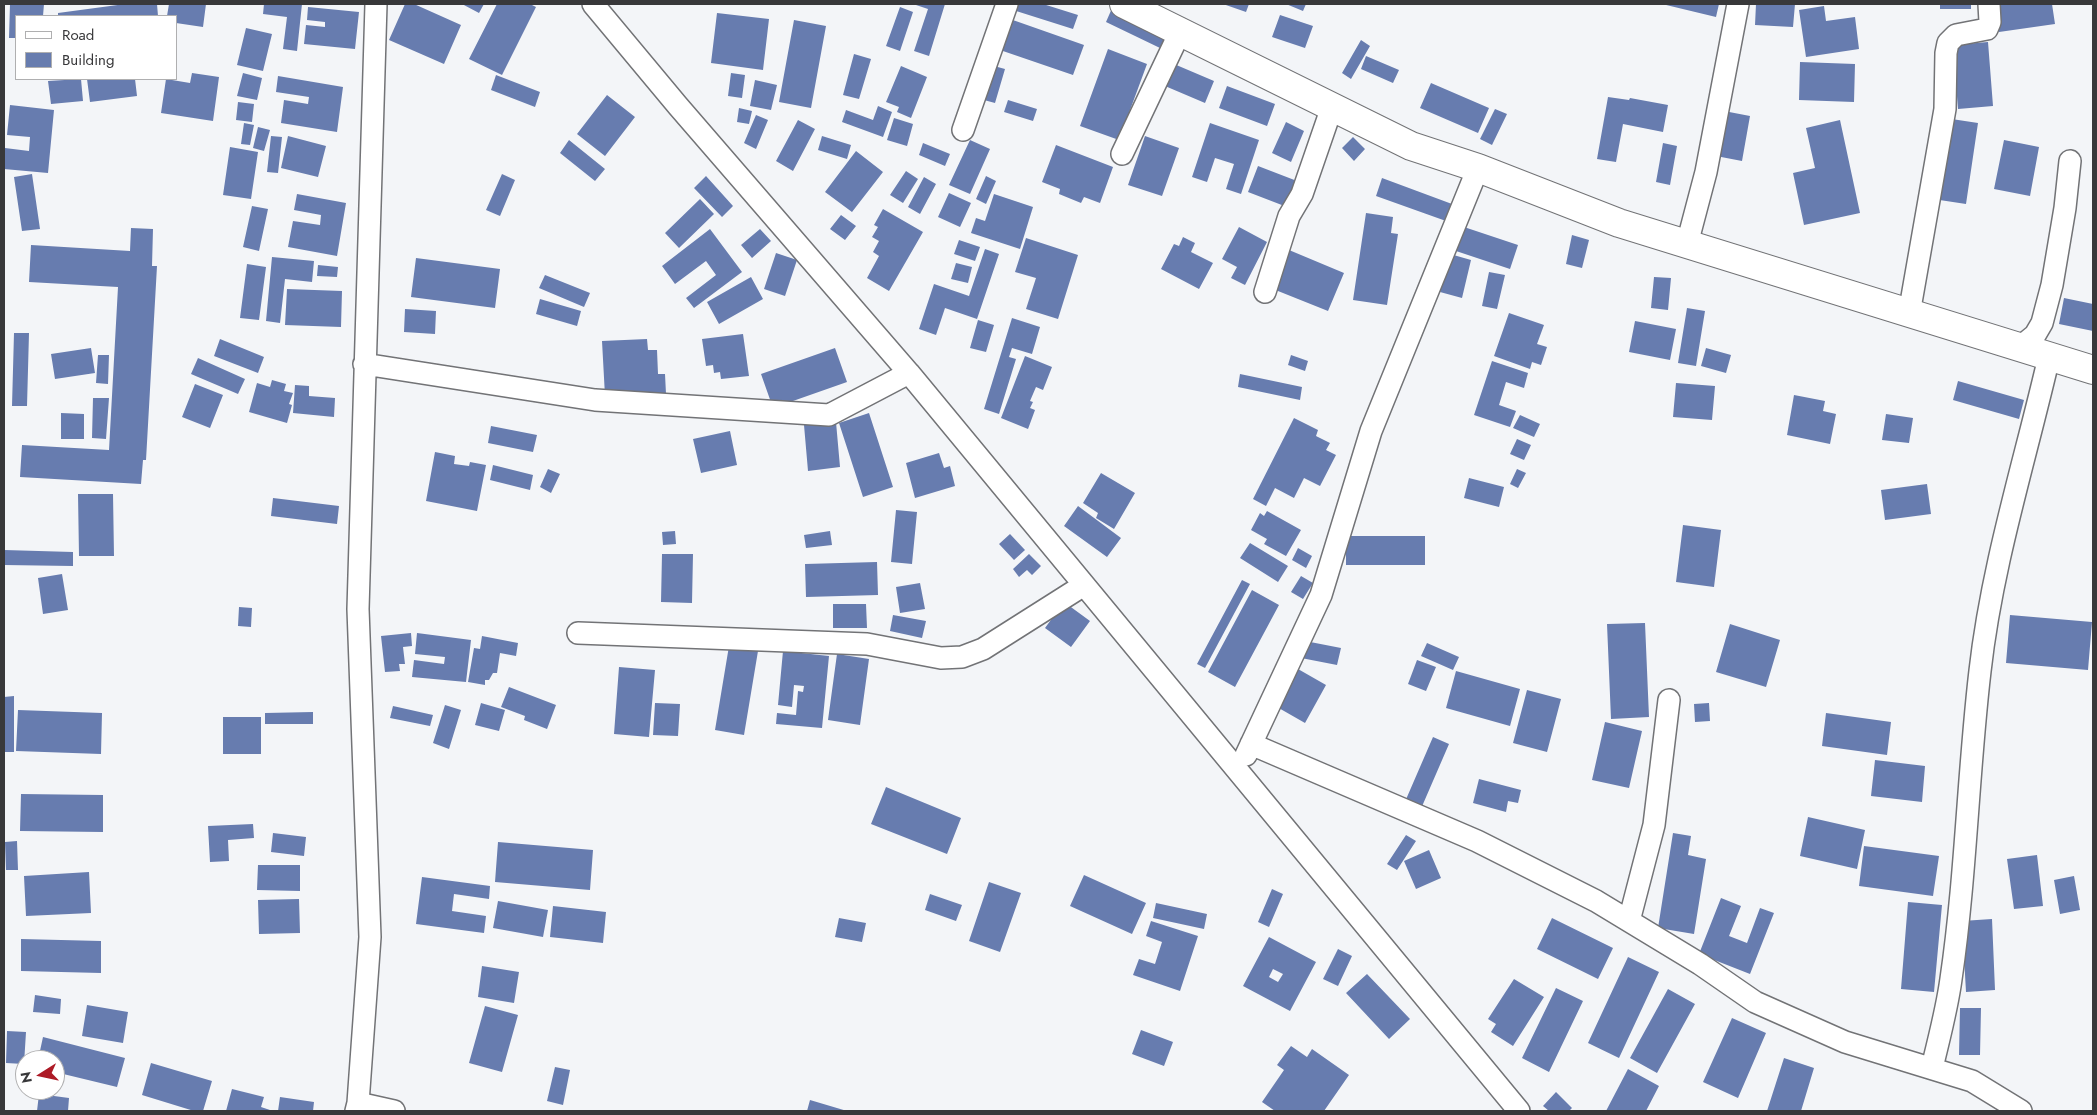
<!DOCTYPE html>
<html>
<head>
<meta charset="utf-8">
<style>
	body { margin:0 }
	#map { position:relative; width:2097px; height:1115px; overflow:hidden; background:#f3f5f8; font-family:Jost,sans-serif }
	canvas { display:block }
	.frame { position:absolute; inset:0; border:5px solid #38383a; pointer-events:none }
	.legend { position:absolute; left:15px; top:15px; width:162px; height:65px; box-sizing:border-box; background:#fff; border:1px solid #afafb0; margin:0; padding:6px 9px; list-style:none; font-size:15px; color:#38383a }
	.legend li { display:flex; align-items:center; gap:10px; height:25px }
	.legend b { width:25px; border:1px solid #afafb0 }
	.north { position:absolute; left:15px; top:1050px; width:50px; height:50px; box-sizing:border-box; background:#fff; border:1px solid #afafb0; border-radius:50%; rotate:260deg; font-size:14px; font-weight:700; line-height:20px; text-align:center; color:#38383a }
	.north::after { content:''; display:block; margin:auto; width:18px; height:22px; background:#ad1a26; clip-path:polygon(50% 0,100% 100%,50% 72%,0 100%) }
</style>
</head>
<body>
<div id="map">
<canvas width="2097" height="1115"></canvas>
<div class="frame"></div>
<ul class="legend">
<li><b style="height:6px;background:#fff"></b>Road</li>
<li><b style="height:14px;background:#677caf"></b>Building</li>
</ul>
<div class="north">N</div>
</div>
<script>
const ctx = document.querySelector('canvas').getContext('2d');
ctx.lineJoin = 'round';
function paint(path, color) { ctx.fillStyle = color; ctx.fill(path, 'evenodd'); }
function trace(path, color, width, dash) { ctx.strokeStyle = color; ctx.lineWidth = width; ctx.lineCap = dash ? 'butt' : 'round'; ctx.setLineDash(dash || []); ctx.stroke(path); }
const building = new Path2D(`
	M10 4H44L43 16H16V38H9Z
	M125 4H157L158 16H58V13Z
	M169 4H206L203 27 176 23V16H167Z
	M264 4H302L297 51 283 49 287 17 263 14Z
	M405 4H414L461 25 444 64 389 40Z
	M462 4H484L479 13Z
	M497 4H530L536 7 502 75 469 59Z
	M913 4H945L929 56 914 51 928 9Z
	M1015 4H1043L1078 15 1073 29 1013 10Z
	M1223 4H1249L1246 12Z
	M1286 4H1306L1303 11Z
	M1662 4H1719L1716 17Z
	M1756 4H1795L1793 27 1755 25Z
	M1940 4H1971V9H1940Z
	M1995 4H2052L2055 24 1999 32Z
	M1113 6 1168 32 1160 48 1106 22Z
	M1824 6 1826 21 1855 17 1859 49 1806 57 1799 10Z
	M308 7 359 12 355 49 304 44 306 25 325 27V22L307 20Z
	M900 7 913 12 900 51 886 46Z
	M717 13 769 19 763 70 711 63Z
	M1280 15 1313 26 1305 48 1272 37Z
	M1010 19 1084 45 1073 75 1000 50Z
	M794 20 826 26 811 108 779 102Z
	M246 28 272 34 263 71 237 65Z
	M1361 40 1370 46 1351 79 1342 73Z
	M1988 42 1993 106 1958 109 1953 45Z
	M1108 49 1147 64 1119 140 1080 126Z
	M854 54 871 59 859 99 843 95Z
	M1366 56 1399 70 1393 83 1361 69Z
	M1800 62 1855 64 1854 102 1799 100Z
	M1174 64 1214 81 1205 103 1165 86Z
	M901 66 927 77 911 118 897 112 899 107 886 102Z
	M994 66 1005 69 995 103 984 100Z
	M192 73 219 77 213 121 161 113 166 79 190 83Z
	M243 73 262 78 257 100 237 96Z
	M731 73 745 75 742 98 728 96Z
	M496 75 540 92 535 107 491 90Z
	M278 76 343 87 337 132 281 123 284 100 308 104 309 97 276 92Z
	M81 79 83 101 51 104 48 81Z
	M87 79H135L137 96 90 102Z
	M755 80 777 85 771 110 750 106Z
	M1431 83 1489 108 1478 133 1420 108Z
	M1227 86 1275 104 1267 126 1219 108Z
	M607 95 635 117 605 156 577 134Z
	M1608 97 1629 100 1630 98 1668 105 1663 132 1623 124 1616 162 1597 159Z
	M1008 100 1037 109 1033 121 1004 112Z
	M238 102 254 104 252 122 236 120Z
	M10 105 54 110 48 173 4 169 5 148 29 151 30 137 7 135Z
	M878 106 892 112 883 137 842 122 846 110 873 120Z
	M739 108 752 111 749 124 737 122Z
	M1495 109 1507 114 1492 145 1480 139Z
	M1724 111 1750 116 1742 161 1716 156Z
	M756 115 768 120 756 149 744 143Z
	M894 118 913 124 907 146 887 140Z
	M1945 118 1978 123 1966 204 1933 199Z
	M798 120 815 129 793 171 776 161Z
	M1840 120 1860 213 1804 225 1793 173 1815 168 1806 128Z
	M1286 122 1304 131 1291 162 1272 153Z
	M244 123 254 125 250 145 241 144Z
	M1210 123 1259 140 1241 194 1226 189 1234 164 1215 158 1207 182 1192 177Z
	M258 127 270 130 264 151 253 148Z
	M271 136 282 137 278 173 267 172Z
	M288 136 326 146 318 177 281 168Z
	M822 136 851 145 847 159 818 150Z
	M1145 136 1179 148 1162 196 1128 185Z
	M1353 137 1365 149 1354 161 1342 148Z
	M569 140 605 169 595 181 560 153Z
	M970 140 990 149 970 194 949 185Z
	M2004 140 2039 147 2030 196 1994 189Z
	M923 143 950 154 945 166 919 155Z
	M1663 143 1677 146 1670 185 1656 182Z
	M1056 145 1113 167 1100 203 1084 197 1081 203 1059 194 1060 189 1042 182Z
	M230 147 258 152 251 199 223 195Z
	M856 151 883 172 852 212 825 192Z
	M1258 166 1297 181 1287 207 1248 192Z
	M906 171 918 179 903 203 890 195Z
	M32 174 40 229 22 231 14 177Z
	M502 174 515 180 500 216 486 210Z
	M706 176 733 206 722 217 694 188Z
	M986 176 996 181 986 204 976 199Z
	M924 177 936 184 920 214 908 207Z
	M1382 178 1452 204 1446 221 1376 196Z
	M949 193 971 203 960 227 938 217Z
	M297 194 346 203 337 256 288 247 293 221 320 225 321 215 294 210Z
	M994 194 1033 207 1020 249 971 233 976 218 985 221Z
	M700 199 714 214 679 248 665 233Z
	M252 206 268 209 259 251 243 247Z
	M883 209 923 232 889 291 867 278 879 256 873 252 879 241 872 237 878 227 874 225Z
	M1366 213 1393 217 1391 233 1398 234 1387 305 1353 300Z
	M841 215 856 226 845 240 830 229Z
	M1461 226 1518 245 1510 269 1453 250Z
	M1239 227 1267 242 1245 285 1231 278 1237 267 1222 259Z
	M131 228 153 229 152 266H157L146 460H143L141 484 20 477 22 445 109 450 118 287 29 282 31 245 130 251Z
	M710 229 742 272 694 308 686 298 716 275 706 261 675 284 662 266Z
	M760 229 771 241 752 258 741 245Z
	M1572 235 1589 240 1582 268 1566 264Z
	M1183 237 1195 243 1191 252 1213 263 1199 289 1161 269 1174 244 1179 246Z
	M1026 238 1078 255 1058 319 1026 309 1036 278 1015 272Z
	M959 240 980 247 975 261 954 254Z
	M985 249 999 254 977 319 945 308 936 335 919 329 934 284 969 296Z
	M1289 250 1344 273 1328 311 1273 289Z
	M776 253 797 260 785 296 764 289Z
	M1450 254 1471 260 1462 298 1440 292Z
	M272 257 314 261 312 282 285 279 280 323 266 321Z
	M416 258 500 269 495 308 411 297Z
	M956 263 972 267 968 283 951 279Z
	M247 264 266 267 259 320 240 318Z
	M318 265 338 267 337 277 317 276Z
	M1489 272 1505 275 1497 309 1482 306Z
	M545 275 590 293 584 307 539 288Z
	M751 277 763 299 719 324 707 302Z
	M1654 277 1671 278 1668 310 1651 308Z
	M287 289 342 291 341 327 285 325Z
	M2064 298 2093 304V331L2059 324Z
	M540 299 581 311 577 326 536 314Z
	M1687 308 1705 311 1696 366 1678 363Z
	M405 309 436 311 435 334 404 332Z
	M1509 313 1544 325 1537 344 1547 347 1541 365 1532 362 1530 369 1494 356Z
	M1012 318 1040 327 1032 354 1012 348 1009 357 1016 359 999 414 984 409Z
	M978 320 994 325 986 352 970 348Z
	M1635 321 1676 329 1670 360 1629 352Z
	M14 333H29L27 406H12Z
	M743 334 749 376 721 379 720 372 714 373 713 365 706 366 702 339Z
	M220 339 264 357 258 373 214 356Z
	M647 339 648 350H657L658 374H665L666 394 605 396 602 341Z
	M91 348 95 373 55 379 51 354Z
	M835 348 847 382 773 408 761 374Z
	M1706 348 1731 355 1726 373 1701 366Z
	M98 355H109L108 384 96 383Z
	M1291 355 1308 361 1305 371 1288 365Z
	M1025 356 1052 367 1043 390 1036 387 1030 401 1033 402 1030 408 1035 410 1028 429 1001 418Z
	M198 358 245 379 238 394 191 374Z
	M1492 361 1528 373 1524 388 1506 382 1499 405 1516 411 1510 427 1474 415Z
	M1240 374 1302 387 1300 400 1238 387Z
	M272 380 286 384 284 391 293 393 289 404 292 405 287 423 249 412 257 383 270 387Z
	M1958 381 2024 400 2019 419 1953 400Z
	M1676 383 1715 386 1712 420 1673 417Z
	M195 384 223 395 210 428 182 417Z
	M295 385 309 386V396L335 398 334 417 293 413Z
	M1794 395 1825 401 1823 411 1836 414 1830 444 1787 435Z
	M93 398H109L106 439 92 438Z
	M61 413 84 414V439H61Z
	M869 413 893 487 863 497 839 423Z
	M1886 414 1913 418 1909 443 1882 440Z
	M1520 415 1540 424 1534 437 1513 428Z
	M1294 418 1318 430 1316 436 1330 443 1326 450 1336 455 1320 486 1304 478 1294 498 1275 488 1266 506 1253 499Z
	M836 422 840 467 808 471 804 425Z
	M491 426 537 435 533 452 488 443Z
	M730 431 737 465 701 473 693 439Z
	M1517 439 1531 445 1524 460 1510 454Z
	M435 452 455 456 454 464 469 466 470 462 486 465 477 511 426 501Z
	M939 453 944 468 950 466 955 486 915 498 906 463Z
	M493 465 533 475 530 490 490 480Z
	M548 469 560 474 551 493 540 487Z
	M1517 469 1526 473 1518 488 1510 484Z
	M1101 473 1135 493 1114 529 1096 518 1098 513 1083 503Z
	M1469 478 1504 487 1499 507 1464 498Z
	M1927 484 1931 514 1885 520 1881 490Z
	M78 494H113L114 556H79Z
	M273 498 339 506 337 524 271 516Z
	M1078 506 1121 538 1107 557 1064 526Z
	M896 510 917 512 912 564 891 562Z
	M1267 511 1301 530 1286 556 1264 544 1267 539 1251 530 1260 513 1264 516Z
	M1683 525 1721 530 1714 587 1676 582Z
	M675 531 676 544 663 545 662 532Z
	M830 531 832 545 806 548 804 535Z
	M1010 534 1025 550 1014 560 999 544Z
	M1346 536H1425V565H1346Z
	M1250 543 1288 566 1278 582 1240 558Z
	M1298 548 1312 556 1306 568 1292 560Z
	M4 550 73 552V566L4 565Z
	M662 554H693L692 603 661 602Z
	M1029 554 1041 566 1032 575 1027 570 1019 577 1013 569Z
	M877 562 878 595 806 597 805 564Z
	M62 574 68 610 43 614 38 578Z
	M1301 576 1313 583 1303 599 1291 592Z
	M1242 580 1250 584 1205 668 1197 664Z
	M920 583 925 609 900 613 896 587Z
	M1252 590 1279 605 1235 687 1208 672Z
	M1064 602 1090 621 1071 647 1045 628Z
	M833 604H866L867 628H833Z
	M239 607 252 608 251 627 238 626Z
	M893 615 926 621 922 638 890 631Z
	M2010 615 2092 622 2088 670 2006 663Z
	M1645 623 1649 717 1611 719 1607 624Z
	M1730 624 1780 640 1766 687 1716 672Z
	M411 633 412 646 403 647 405 664H399L400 671 385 672 381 636Z
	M417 633 471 640 466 682 412 677 414 660 444 664 445 657 415 654Z
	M482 636 518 643 516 656 500 653 497 673H493L489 680H485V685L468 682 474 648 480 649Z
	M1300 640 1341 648 1337 665 1296 657Z
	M1427 643 1459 657 1453 670 1421 656Z
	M729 646 758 651 744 735 715 730Z
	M783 651 829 656 822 728 776 724 777 713 796 715 798 691 803 692 804 686 794 685 792 707 778 705Z
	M837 654 869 659 860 725 828 720Z
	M1417 660 1436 667 1426 691 1408 684Z
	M619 667 655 670 649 737 614 734Z
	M1298 669 1326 685 1305 723 1277 707Z
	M1456 671 1520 689 1510 726 1446 708Z
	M509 687 556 705 547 729 524 720 525 716 501 707Z
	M1527 690 1561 699 1547 752 1513 743Z
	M14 696V752H4V697Z
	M481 703 505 710 499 731 475 725Z
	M655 703 680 704 678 736 653 735Z
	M1709 703 1710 721 1695 722 1694 704Z
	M445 705 461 710 449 749 433 743Z
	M393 706 433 715 430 726 390 718Z
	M18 710 102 713 101 754 16 751Z
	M313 712V724H265V713Z
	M1826 713 1891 722 1887 755 1822 746Z
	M223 717H261V754H223Z
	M1605 722 1642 731 1629 788 1592 780Z
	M1433 737 1449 744 1420 811 1404 804Z
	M1875 760 1925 766 1922 802 1871 796Z
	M1479 779 1521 790 1518 803 1508 801 1506 812 1473 803Z
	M886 787 961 818 947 854 871 824Z
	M21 794 103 795V832L20 831Z
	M1808 817 1865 830 1857 869 1800 856Z
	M253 824 254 838 228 840 229 861 210 862 208 826Z
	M273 833 306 837 304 856 271 852Z
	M1673 833 1691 836 1688 855 1706 859 1694 934 1658 928Z
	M1406 835 1416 841 1397 870 1387 864Z
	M17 841 18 870H6L5 842Z
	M498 842 593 850 590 890 495 882Z
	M1864 846 1939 856 1933 896 1859 886Z
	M1429 850 1441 878 1416 889 1404 861Z
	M2037 855 2043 906 2014 909 2007 859Z
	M258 865H300V891L257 890Z
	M89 872 91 913 26 916 24 876Z
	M1084 875 1146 903 1132 934 1070 906Z
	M2074 876 2080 910 2060 914 2054 880Z
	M422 877 490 886 489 899 454 894 452 911 486 916 484 933 416 924Z
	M989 882 1021 893 1000 952 969 941Z
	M1272 889 1283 894 1269 927 1258 922Z
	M930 894 962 905 956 921 925 910Z
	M1721 898 1741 906 1729 936 1747 943 1760 908 1774 913 1750 974 1699 954Z
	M299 899 300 933 259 934 258 900Z
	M498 901 548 910 543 937 493 928Z
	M1908 902 1942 905 1934 992 1901 989Z
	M1156 903 1207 914 1204 929 1153 918Z
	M553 906 606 912 603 943 550 937Z
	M839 918 866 923 862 942 835 937Z
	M1552 918 1613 948 1598 979 1537 949Z
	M1992 919 1995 990 1966 992 1962 921Z
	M1151 921 1198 936 1180 991 1133 975 1139 959 1155 964 1162 942 1146 936Z
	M1269 937 1316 962 1290 1011 1243 986ZM1273 969 1283 974 1278 982 1269 977Z
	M21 939 101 941V973L21 971Z
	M1338 949 1352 956 1338 986 1323 979Z
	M1628 957 1659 972 1619 1058 1588 1043Z
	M482 966 519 972 514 1003 478 997Z
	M1367 974 1410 1019 1389 1039 1346 993Z
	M1514 979 1544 997 1513 1046 1491 1032 1496 1024 1488 1019Z
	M1556 988 1583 1001 1549 1072 1522 1058Z
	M1668 989 1695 1004 1657 1073 1630 1058Z
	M35 995 61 999 60 1014 33 1012Z
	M87 1005 128 1012 123 1043 82 1036Z
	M485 1006 518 1015 502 1072 469 1063Z
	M1960 1008H1981L1980 1055H1959Z
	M1732 1018 1766 1033 1738 1098 1703 1082Z
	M1141 1030 1173 1042 1164 1066 1132 1054Z
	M7 1031 26 1032 24 1064 6 1063Z
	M43 1037 125 1058 117 1087 55 1072V1060H38Z
	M1291 1046 1307 1057 1312 1049 1349 1075 1324 1111H1275L1262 1102 1284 1070 1277 1065Z
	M1784 1058 1814 1068 1801 1111H1767Z
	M151 1063 212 1081 203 1111H194L142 1095Z
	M555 1067 570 1070 563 1105 547 1101Z
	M1628 1069 1659 1086 1646 1111H1606Z
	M232 1089 264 1097 261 1107 270 1110V1111H226Z
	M1556 1092 1572 1108 1569 1111H1549L1543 1106Z
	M39 1094 69 1098 68 1111H37Z
	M280 1097 314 1102 313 1111H278Z
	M810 1100 847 1111H807Z`);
const street = new Path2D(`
	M593 4 678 106 909 373 1519 1111
	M963 130 1007 4
	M1122 154 1180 32
	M1687 244 1706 172 1738 4
	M1265 292 1289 216 1302 194 1332 107
	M1909 314 1945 109 1946 53 1948 43 1956 35 1987 29 1990 22 1989 4
	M2019 348 2035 335 2042 323 2052 285 2065 208 2070 161
	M364 364 595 400 829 415 909 373
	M578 633 867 644 941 658 962 657 983 649 1084 585
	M1251 744 1477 841 1596 901 1700 964 1755 1002 1845 1042 1972 1081 2021 1111
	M1246 755 1321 595 1371 431 1478 168
	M1629 921 1654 825 1669 700
	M1932 1068C1939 1038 1947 1009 1951 979 1966 877 1968 773 1980 671 1992 564 2025 461 2049 357
	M358 1103 394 1111
	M356 1111 358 1103 370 937 358 609 376 4`);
const primary = new Path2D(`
	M1124 4 1411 146 1478 168 1619 223 2093 370`);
paint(building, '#677caf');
trace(street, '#727376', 24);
trace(primary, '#727376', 30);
trace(street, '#fff', 21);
trace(primary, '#fff', 28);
</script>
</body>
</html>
